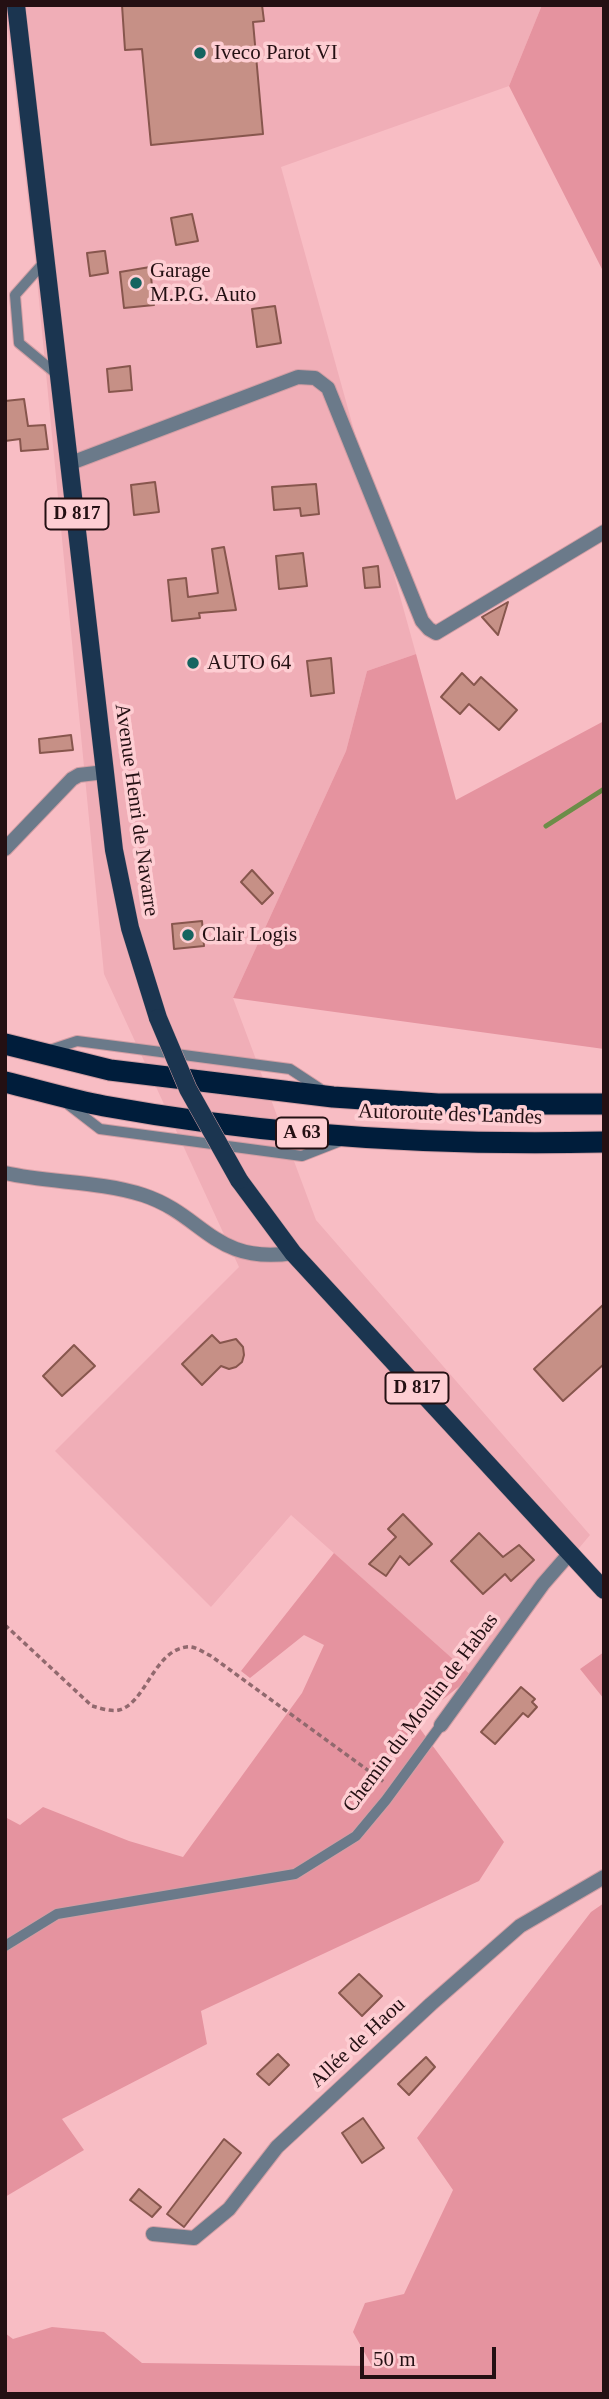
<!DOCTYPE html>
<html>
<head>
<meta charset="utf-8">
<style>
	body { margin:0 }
	#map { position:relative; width:609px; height:2399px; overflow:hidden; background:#f8bdc4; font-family:Georgia,serif }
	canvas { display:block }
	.frame { position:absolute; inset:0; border:7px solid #241013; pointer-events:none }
	.scale { position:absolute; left:360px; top:2347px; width:136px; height:32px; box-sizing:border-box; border:4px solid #241013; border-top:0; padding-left:9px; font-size:21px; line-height:24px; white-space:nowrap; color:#241013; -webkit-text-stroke:5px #feced3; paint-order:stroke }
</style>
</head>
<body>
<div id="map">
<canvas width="609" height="2399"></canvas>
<div class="frame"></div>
<div class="scale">50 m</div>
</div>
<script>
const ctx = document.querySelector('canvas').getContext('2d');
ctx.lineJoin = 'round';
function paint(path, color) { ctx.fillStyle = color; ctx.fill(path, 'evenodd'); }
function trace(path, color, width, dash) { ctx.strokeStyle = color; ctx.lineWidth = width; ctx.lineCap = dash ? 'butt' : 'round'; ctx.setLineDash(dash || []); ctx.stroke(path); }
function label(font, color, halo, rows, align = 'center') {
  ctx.font = font + ' Georgia,serif'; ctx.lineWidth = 7; ctx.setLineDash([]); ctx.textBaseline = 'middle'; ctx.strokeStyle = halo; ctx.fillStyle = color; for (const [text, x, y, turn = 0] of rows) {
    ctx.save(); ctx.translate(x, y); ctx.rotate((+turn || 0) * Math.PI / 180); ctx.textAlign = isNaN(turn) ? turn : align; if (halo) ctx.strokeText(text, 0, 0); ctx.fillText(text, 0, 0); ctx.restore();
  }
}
const built = new Path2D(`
	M5 5H542L509 86 281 167 416 654 367 671 346 751 233 998 316 1220 590 1535 472 1676 291 1515 211 1607 55 1451 239 1267 104 974 35 259Z`);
const green = new Path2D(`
	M542 5H604V273L509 86Z
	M416 654 456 800 604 721V1049L233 998 346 751 367 671Z
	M334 1553 472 1676 415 1722 504 1842 479 1881 201 2011 207 2044 62 2119 84 2150 5 2197V1817L20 1825 43 1807 129 1841 183 1857 302 1693 324 1645 304 1635 250 1678 241 1671Z
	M604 1652V1699L580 1669Z
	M604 1903V2394H5V2333L13 2339 52 2327 104 2332 142 2363 372 2366 353 2332 365 2303 404 2294 453 2190 417 2138 591 1912Z`);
const stream = new Path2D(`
	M546 826 604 789`);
const building = new Path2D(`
	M122 5H262L264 21 253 22 263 134 151 145 142 49 125 50Z
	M192 214 198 241 176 245 171 218Z
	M103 251H105L108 273 90 276 87 253Z
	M150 267 154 305 124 308 120 272Z
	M275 306 281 343 257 347 252 309Z
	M130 366 132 390 109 392 107 369Z
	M24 399 28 426 45 425 48 449 21 451 20 439 5 441V401Z
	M155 482 159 512 134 515 131 485Z
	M316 484 319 514 301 516 300 508 274 510 272 487Z
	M224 547 236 610 199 613 200 618 172 621 168 580 186 578 188 597 218 593 212 549Z
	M303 553 307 586 279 589 276 556Z
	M378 566 380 587 365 588 363 568Z
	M508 602 498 635 482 617Z
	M331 658 334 693 311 696 307 661Z
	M462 673 474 685 481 677 517 710 499 730 469 704 460 714 441 697Z
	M71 735 73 750 40 753 39 739Z
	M252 870 273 893 262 904 241 882Z
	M202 921 204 946 174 949 172 924Z
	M604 1304V1364L563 1401 534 1369Z
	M212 1335 220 1343 236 1339 243 1347 244 1355 242 1362 236 1367 229 1369 221 1366 202 1385 182 1364Z
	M74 1345 95 1366 62 1396 43 1376Z
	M403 1514 432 1544 409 1565 400 1556 386 1576 369 1564 396 1537 388 1529Z
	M479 1533 503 1557 519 1545 534 1560 511 1581 505 1574 483 1594 451 1561Z
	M521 1687 535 1699 532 1702 537 1707 528 1717 523 1713 495 1744 481 1732Z
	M359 1974 382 1996 362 2016 339 1993Z
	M278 2054 289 2065 269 2085 257 2074Z
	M426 2057 435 2067 409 2095 398 2084Z
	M363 2118 384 2148 362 2163 342 2133Z
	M224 2139 241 2153 184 2227 167 2214Z
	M139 2189 161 2207 152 2217 130 2200Z`);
const path = new Path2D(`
	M5 1625 92 1706C100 1708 111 1712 119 1710 146 1703 153 1652 186 1647 194 1645 204 1653 211 1656L384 1782`);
const service = new Path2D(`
	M47 259 15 295 19 343 59 376
	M47 1051 77 1041 290 1069 325 1092
	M65 1102 100 1129 302 1156 343 1140
	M5 1946 57 1914 295 1874 356 1836 386 1800 441 1725`);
const minor = new Path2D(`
	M71 463 298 377 315 378 328 388 422 621 429 629 436 633 604 532
	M5 849 72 779 79 775 105 772
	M5 1173C50 1183 99 1181 143 1195 204 1215 214 1265 293 1253
	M441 1725 543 1584 570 1553
	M153 2234 194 2238 229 2209 277 2147 431 2004 520 1926 604 1877`);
const primary = new Path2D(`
	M16 5 114 850 130 928 158 1018
	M239 1180 293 1253 604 1590`);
const motorway = new Path2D(`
	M5 1044 110 1070 333 1097 438 1104H604
	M5 1082C38 1090 71 1100 104 1106 269 1136 436 1146 604 1142`);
const primaryBridge = new Path2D(`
	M158 1018 188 1089 239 1180`);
const markers = [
	[200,53,7,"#156460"],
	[136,283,7,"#156460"],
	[193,663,7,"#156460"],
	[188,935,7,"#156460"]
];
const shields = [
	[77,514,63],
	[302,1133,52],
	[417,1388,63]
];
const shieldNames = [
	["D 817",77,514],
	["A 63",302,1133],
	["D 817",417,1388]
];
const poiNames = [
	["Iveco Parot VI",214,53],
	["Garage",150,271],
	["M.P.G. Auto",150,295],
	["AUTO 64",207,663],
	["Clair Logis",202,935]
];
const streetNames = [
	["Avenue Henri de Navarre",136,810,82],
	["Autoroute des Landes",450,1115,2],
	["Chemin du Moulin de Habas",421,1713,-53],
	["Allée de Haou",358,2043,-43]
];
paint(built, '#f0aeb7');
paint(green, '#e5939f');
trace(stream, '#6c8d48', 5);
paint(building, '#c69086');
trace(building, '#87564d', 2);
trace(service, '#d29ea4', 12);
trace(minor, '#d29ea4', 16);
trace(primary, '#d29ea4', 19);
trace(motorway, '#d29ea4', 23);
trace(path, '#91696e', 3.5, [5, 3.5]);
trace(service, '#6b7a8a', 10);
trace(minor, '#6b7a8a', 14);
trace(primary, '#1b3550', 18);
trace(motorway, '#001d3b', 21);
trace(primaryBridge, '#d29ea4', 19, []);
trace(primaryBridge, '#1b3550', 18);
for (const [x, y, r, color] of markers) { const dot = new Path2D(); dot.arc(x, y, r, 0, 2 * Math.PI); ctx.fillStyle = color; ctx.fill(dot); trace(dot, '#feced3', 2.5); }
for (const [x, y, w] of shields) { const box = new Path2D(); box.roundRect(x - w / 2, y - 15.5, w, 31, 5); ctx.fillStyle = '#feced3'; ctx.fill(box); trace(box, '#241013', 2); }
label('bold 19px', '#241013', null, shieldNames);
label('21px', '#241013', '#feced3', poiNames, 'left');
label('21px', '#241013', '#feced3', streetNames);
</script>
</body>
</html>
